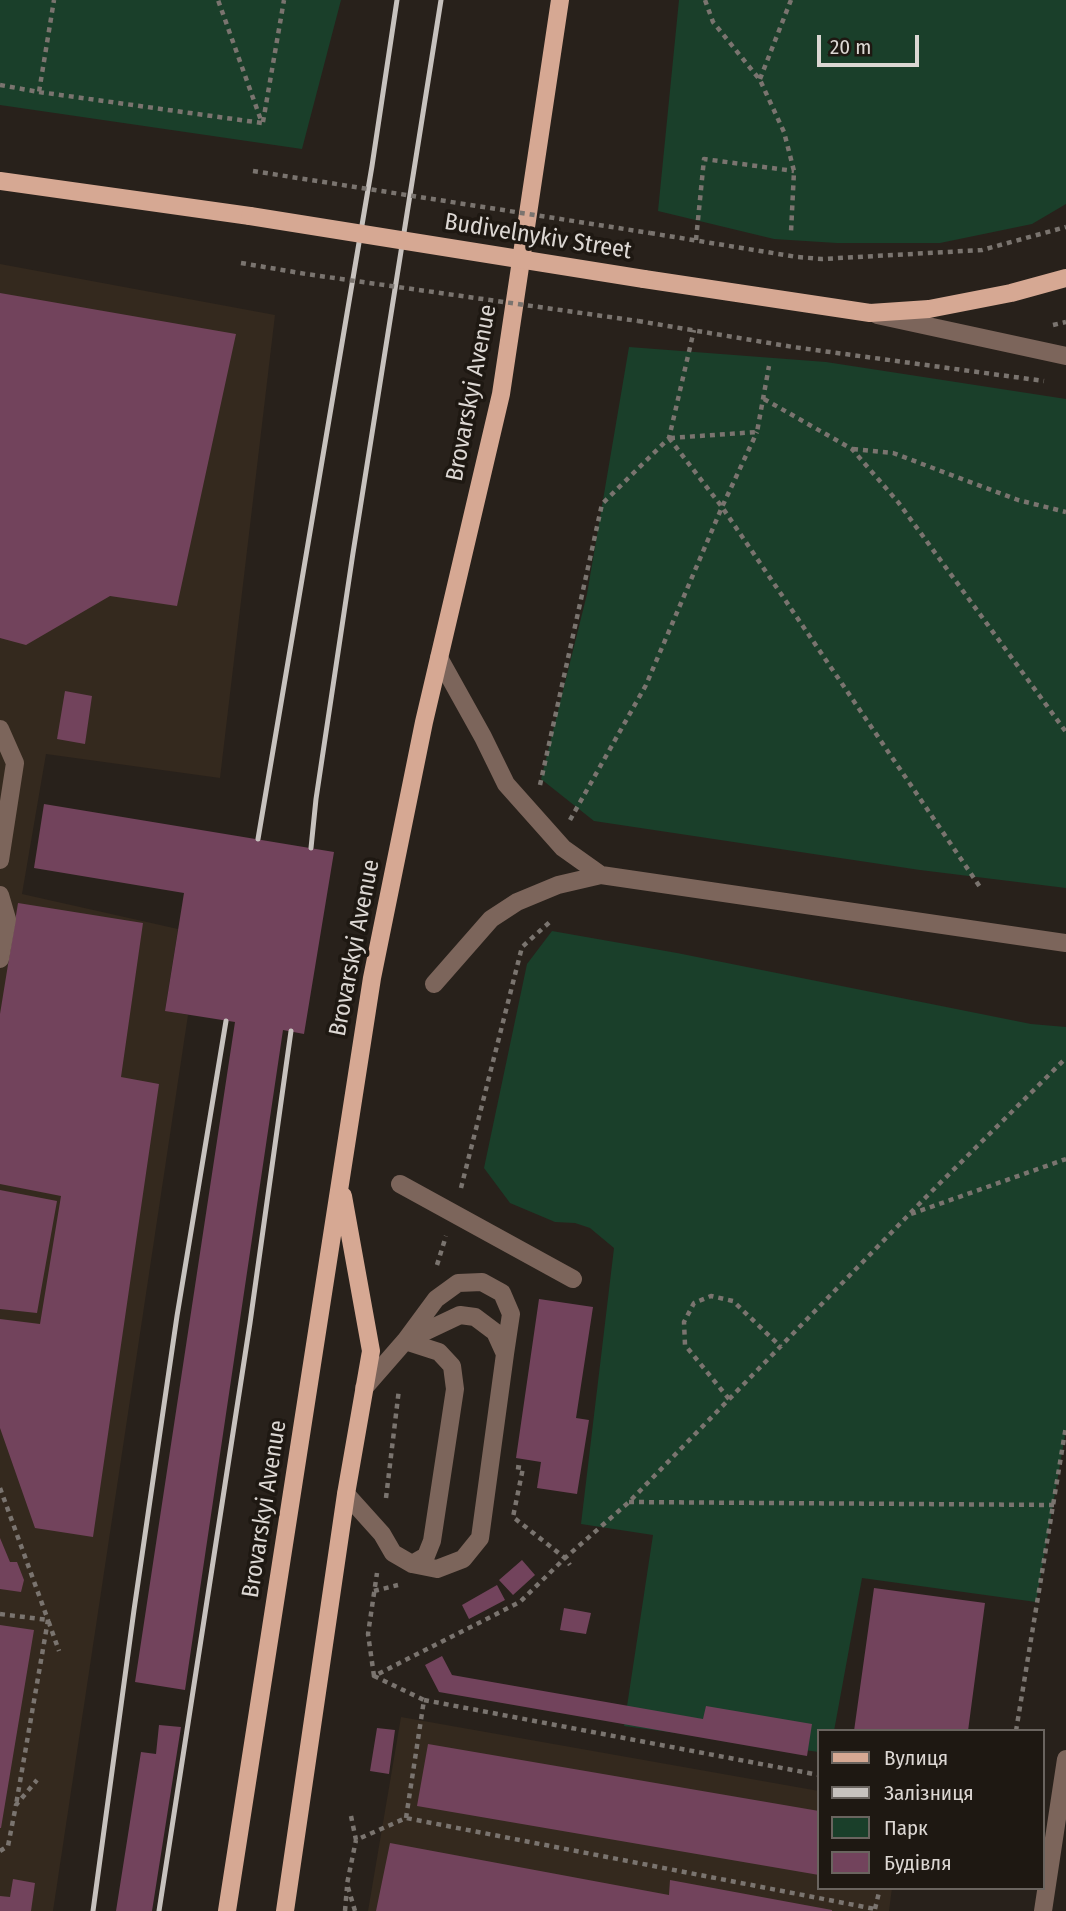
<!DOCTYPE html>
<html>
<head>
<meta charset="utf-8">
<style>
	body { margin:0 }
	#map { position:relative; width:1066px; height:1911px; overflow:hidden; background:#28211b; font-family:"Fira Sans Condensed",sans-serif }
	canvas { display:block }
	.legend { position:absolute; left:817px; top:1729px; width:228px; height:161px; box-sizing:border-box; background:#1e1812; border:2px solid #6a645f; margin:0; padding:9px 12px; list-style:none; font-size:21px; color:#dcd7d3 }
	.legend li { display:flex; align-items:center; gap:14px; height:35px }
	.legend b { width:35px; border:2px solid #6a645f }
	.scale { position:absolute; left:817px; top:35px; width:102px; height:32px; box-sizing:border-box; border:4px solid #dcd7d3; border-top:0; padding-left:9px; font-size:21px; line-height:24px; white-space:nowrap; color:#dcd7d3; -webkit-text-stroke:5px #1e1812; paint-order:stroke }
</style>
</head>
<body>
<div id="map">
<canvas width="1066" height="1911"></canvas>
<ul class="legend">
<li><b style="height:9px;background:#d6a893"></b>Вулиця</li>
<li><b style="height:9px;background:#c7c2be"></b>Залізниця</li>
<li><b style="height:19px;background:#1a3f2a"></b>Парк</li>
<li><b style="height:19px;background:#72435c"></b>Будівля</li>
</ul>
<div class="scale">20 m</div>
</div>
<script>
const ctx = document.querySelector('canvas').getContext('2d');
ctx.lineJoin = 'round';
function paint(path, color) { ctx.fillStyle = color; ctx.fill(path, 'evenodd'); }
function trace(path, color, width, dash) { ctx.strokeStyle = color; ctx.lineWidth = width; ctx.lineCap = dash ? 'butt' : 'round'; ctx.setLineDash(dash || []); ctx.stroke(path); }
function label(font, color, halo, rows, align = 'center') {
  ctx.font = font + ' "Fira Sans Condensed",sans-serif'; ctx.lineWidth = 7; ctx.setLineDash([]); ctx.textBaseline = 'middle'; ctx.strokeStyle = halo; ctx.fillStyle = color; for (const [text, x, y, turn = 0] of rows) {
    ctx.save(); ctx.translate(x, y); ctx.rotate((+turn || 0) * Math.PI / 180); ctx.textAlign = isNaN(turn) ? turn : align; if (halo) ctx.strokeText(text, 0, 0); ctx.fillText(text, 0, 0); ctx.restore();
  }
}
const built = new Path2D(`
	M0 264 275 315 220 778 46 754 22 894 178 929 165 1010 188 1015 53 1911H0Z
	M401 1717 819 1791V1888H892L889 1911H368Z`);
const green = new Path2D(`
	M0 0H341L302 149 0 105Z
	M679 0H1066V204L1032 224 940 243H837L774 239 658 211Z
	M629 347 826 362 1066 399V888L920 870 594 821 541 779 587 594Z
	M552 931 677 953 1031 1024 1066 1027V1430L1036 1602 862 1578 834 1731H819V1752L624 1726 653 1535 581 1524 614 1248 590 1228 575 1223 555 1222 510 1203 484 1168 527 964Z`);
const building = new Path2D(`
	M0 293 236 334 177 606 110 596 26 645 0 638Z
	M65 691 92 696 85 744 57 739Z
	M44 804 334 852 304 1034 283 1030 185 1690 135 1682 235 1022 165 1011 184 893 34 868Z
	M18 903 143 923 121 1077 159 1084 93 1537 35 1528 0 1428V1319L40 1324 61 1196 0 1184V1014Z
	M0 1190 57 1201 37 1313 0 1309Z
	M539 1299 593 1307 576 1418 589 1420 577 1494 537 1488 541 1462 516 1458Z
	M0 1538 10 1562H17L24 1580 21 1592 0 1589Z
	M522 1560 535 1575 513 1595 499 1580Z
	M497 1585 505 1600 469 1619 462 1605Z
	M874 1588 985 1603 968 1731H854Z
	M564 1608 591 1613 586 1634 560 1630Z
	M0 1625 34 1630 1 1828H0Z
	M442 1656 452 1675 703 1719 706 1706 812 1724 807 1756 439 1692 425 1665Z
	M159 1725 181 1727 152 1911H116L141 1752 156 1754Z
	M377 1728 395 1730 389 1774 370 1771Z
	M428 1744 819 1811V1875L417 1806Z
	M390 1843 669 1895 670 1880 832 1910V1911H376Z
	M13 1879 35 1883 31 1911H0V1896L10 1897Z`);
const path = new Path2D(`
	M705 0 713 22 760 80 784 132 794 171 791 232
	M760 79 791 0
	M0 85 39 92 54 0
	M39 92 262 123 218 0
	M263 122 284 0
	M650 233 797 257 822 259 982 250 1066 227
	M696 240 704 159 794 171
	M638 321 793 347 1044 381
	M1053 325 1066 322
	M764 399 852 449 898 502 1066 732
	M669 438 722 507 980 887
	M670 438 757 432 769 366
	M853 449 893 453 1018 500 1066 512
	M540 785 602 504 669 438 694 330
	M570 820 646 685 722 507 757 432
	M461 1188 522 947 552 920
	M911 1214 1066 1159
	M437 1265 446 1236
	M729 1399 685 1345 684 1322 694 1303 711 1296 733 1301 781 1347
	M516 1467 523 1468 513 1517 565 1558 570 1565
	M0 1488 48 1620 16 1805
	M386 1498 399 1389
	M629 1502 1054 1505
	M374 1591 398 1585
	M0 1614 48 1620 59 1651
	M374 1676 368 1634 377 1573
	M424 1700 819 1775
	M1016 1731 1066 1426
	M351 1816 356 1840 406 1818 875 1909 876 1911
	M406 1818 424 1700 374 1676 520 1602 565 1558 629 1502 926 1197 1066 1058
	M0 1851 8 1846 16 1805 37 1780
	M875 1909 880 1888
	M345 1911 347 1887
	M355 1911 347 1884 356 1840`);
const minor = new Path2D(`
	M877 315 1066 356
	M439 658 483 737 506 784 563 848 601 875
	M0 729 15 763 0 860
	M0 895 7 919 0 959
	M434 984 491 919 517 902 558 885 601 875 1066 943
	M400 1184 573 1279
	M346 1494 382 1534 393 1553 412 1564 437 1569 463 1559 480 1538 505 1354 495 1332 475 1317 460 1315 405 1341 364 1388
	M412 1564 426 1556 432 1541 455 1389 452 1366 439 1352 405 1341 436 1299 458 1283 482 1282 502 1293 511 1314 505 1354
	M1043 1911 1066 1759`);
const major = new Path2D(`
	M0 181 250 216
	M644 279 870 313 929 309 1011 293 1066 278
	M227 1911 372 978 424 722 501 394 560 0
	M285 1911 346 1494 371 1351 343 1196`);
const rail = new Path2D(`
	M258 839 372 166 397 0
	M311 848 316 799 353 553 441 0
	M93 1911 134 1610 177 1316 226 1021
	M159 1911 250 1323 291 1031`);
const pathBridge = new Path2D(`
	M253 171 650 233
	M241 263 306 274 638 321`);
const majorBridge = new Path2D(`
	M250 216 644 279`);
const streetNames = [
	["Budivelnykiv Street",538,237,9],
	["Brovarskyi Avenue",472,393,-79],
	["Brovarskyi Avenue",355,948,-79],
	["Brovarskyi Avenue",265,1509,-81]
];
paint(built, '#34291e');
paint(green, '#1a3f2a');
paint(building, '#72435c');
trace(path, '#7a746f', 4.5, [5, 5]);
trace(minor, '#7c655b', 18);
trace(major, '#d6a893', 18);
trace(rail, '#c7c2be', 5);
trace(pathBridge, '#7a746f', 4.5, [5, 5]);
trace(majorBridge, '#d6a893', 18);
label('24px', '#dcd7d3', '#1e1812', streetNames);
</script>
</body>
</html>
